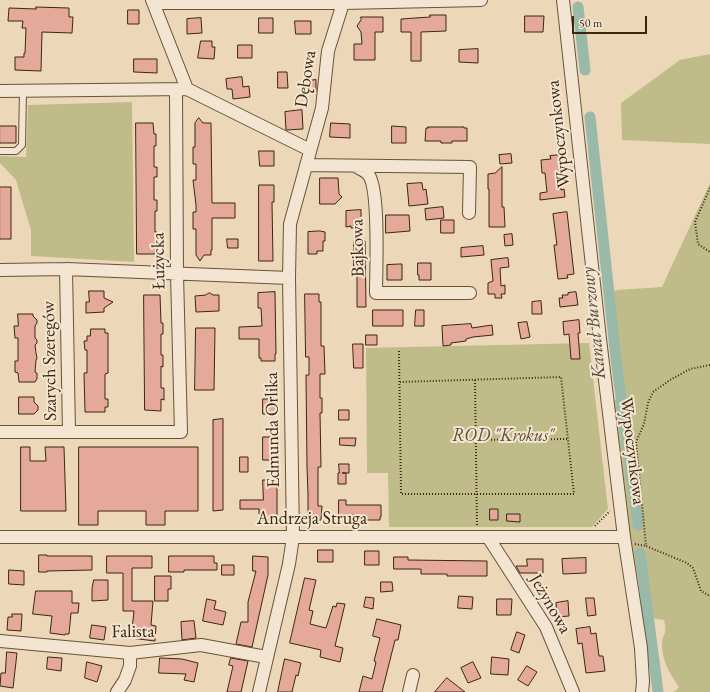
<!DOCTYPE html>
<html>
<head>
<meta charset="utf-8">
<style>
	body { margin:0 }
	#map { position:relative; width:710px; height:692px; overflow:hidden; background:#ecd7b9; font-family:"EB Garamond",serif }
	canvas { display:block }
	.scale { position:absolute; left:572px; top:16px; width:75px; height:18px; box-sizing:border-box; border:2px solid #3c270e; border-top:0; padding-left:5px; font-size:12px; line-height:14px; white-space:nowrap; color:#3c270e; -webkit-text-stroke:3px #f3e5d2; paint-order:stroke }
</style>
</head>
<body>
<div id="map">
<canvas width="710" height="692"></canvas>
<div class="scale">50 m</div>
</div>
<script>
const ctx = document.querySelector('canvas').getContext('2d');
ctx.lineJoin = 'round';
function paint(path, color) { ctx.fillStyle = color; ctx.fill(path, 'evenodd'); }
function trace(path, color, width, dash) { ctx.strokeStyle = color; ctx.lineWidth = width; ctx.lineCap = dash ? 'butt' : 'round'; ctx.setLineDash(dash || []); ctx.stroke(path); }
function label(font, color, halo, rows, align = 'center') {
  ctx.font = font + ' "EB Garamond",serif'; ctx.lineWidth = 4; ctx.setLineDash([]); ctx.textBaseline = 'middle'; ctx.strokeStyle = halo; ctx.fillStyle = color; for (const [text, x, y, turn = 0] of rows) {
    ctx.save(); ctx.translate(x, y); ctx.rotate((+turn || 0) * Math.PI / 180); ctx.textAlign = isNaN(turn) ? turn : align; if (halo) ctx.strokeText(text, 0, 0); ctx.fillText(text, 0, 0); ctx.restore();
  }
}
const green = new Path2D(`
	M710 54V144L622 140 621 103 680 60Z
	M132 102 134 262 31 256V230L16 180 0 163V156L26 157 28 105Z
	M710 183V692H674L679 687C670 674 662 661 662 645 662 634 668 635 664 620L652 618 645 567 634 572 613 399 626 405 619 393 606 295 617 290 662 287Z
	M589 343 608 509 592 527H389L388 473H367L366 348Z`);
const canal = new Path2D(`
	M578 7 585 70
	M590 117 616 359 638 525
	M640 553 658 692`);
const building = new Path2D(`
	M36 7 69 8V17H73L72 33 42 32 41 71 15 70V57H24V53H25L26 28H22L23 21H8L9 8 36 9Z
	M128 10H139V24H128Z
	M430 15H446V31L421 32V61H411V32H401V19L430 17Z
	M525 16H544L543 32H525Z
	M361 17H383V32H375V60H354V44H362L361 32 357 26 361 20Z
	M201 18 202 33 187 34V19Z
	M259 18H273V33H259Z
	M295 21H311V34H296Z
	M201 41H212V47H215L214 59 198 58Z
	M238 45H252V58H238Z
	M478 49V63L459 62V50Z
	M134 59H157V73L134 72Z
	M278 72H287L288 88H278Z
	M242 77 243 87 249 86 250 97 233 99 232 89H227L226 79Z
	M316 80V92H309L308 81Z
	M302 110 303 129 286 130 285 112Z
	M199 118 203 123H211L212 203H235V218H212V250H211V255H204L200 261 196 255V229H193V212H196V205L193 180H196V164H193V147H195V123Z
	M136 123H153L154 134H156V146H154V167H157V177H154V200H157V211H155V232H157V243H155V254H137Z
	M331 123 350 124V138L330 137Z
	M0 126H16V143H0Z
	M392 126 406 127V143H392Z
	M428 127H464V128H467V141H452V143H441V141H425L426 128H428Z
	M259 151H274V166H260Z
	M511 154 512 163 500 164 499 155Z
	M561 155 562 170H558L561 190 564 189 565 197 540 200V193L547 192 545 173H542L541 160 551 159 550 156Z
	M502 167V207H504L505 227H489V189H488V174L495 173Z
	M320 178H338L339 194 342 197 335 204H320Z
	M422 183 423 190 426 189 428 204 409 206 407 184Z
	M259 185H274V202H272L273 261H259Z
	M0 187H11V239H0Z
	M443 207 444 218 426 220 425 209Z
	M361 210V228H351V226L346 227V211Z
	M567 212 574 274 567 275 568 278 558 279 554 245H557L553 214Z
	M386 215H409L410 231 386 233Z
	M441 220H454V233H441Z
	M320 231 325 232V241H323V251H317V254H308V232Z
	M512 234 513 245 505 246 504 235Z
	M227 239H238V248H228Z
	M354 241H365L366 307H357V269H354Z
	M483 246 484 255 461 257V248Z
	M508 258 509 267 500 268 501 286 505 285V294H501L502 298H495V294H488V283L493 281 491 260Z
	M418 263H431V280H419V275H418Z
	M400 264H402V280H387V265Z
	M89 291H104V298L113 302 104 308V312L86 313V302H89Z
	M275 292 276 354H275V361H261V358H259V339H239V327L262 326 261 308H258V293Z
	M576 292 578 305 560 307 559 298H563L562 295H568V293Z
	M210 293 213 295H219V311L196 312 195 296 206 295 207 294Z
	M305 294H319V302H321V346H324L325 374H320V398H322V413H320L321 467H318V506H322L321 520H308V494L307 467 306 375H309V357H306Z
	M144 295H160L161 323H163V334H161V355H163V367L161 366V388H164V400L161 399V411L145 410Z
	M541 301 542 314H532V302Z
	M373 310H403V326H373Z
	M416 310H424V326H415Z
	M18 314H33V316L37 320V323L35 326V338L37 340V343L35 345 36 353 37 358 36 360 35 372 37 373V379L35 382H19L18 373 15 372V361H18V338H15L14 326H18Z
	M579 320 580 333H578L580 359H571L569 334 564 335 563 322Z
	M527 322 530 337 521 339 518 323Z
	M471 324 472 328 492 325 493 335 473 337 466 339V341L451 343V345L443 346 442 326Z
	M196 328H215L214 390H195Z
	M91 329H105V333H108V373L105 374V399H108V407H105V412H85L84 373H87V350H85L84 341H87V336H90Z
	M366 335H377V345H366Z
	M353 344H363V368H354Z
	M19 397H34V402L38 406V410L34 414H19Z
	M263 399H276V414H263Z
	M339 410H349V420H339Z
	M223 419V510L213 511V420Z
	M263 437H277V460H263Z
	M340 438H356L355 446 340 445Z
	M21 447H30V461H46L45 447H64L66 511H21Z
	M79 447H198V511H165V525H146V511H98V525H79Z
	M240 457H248V472H240Z
	M339 464H349V473H342H346V484H338V473H339Z
	M263 480H277V520H262V514H259V509H240V500H263Z
	M339 500H346V505H381V517H380V520H356V515H339Z
	M490 509H498V520H490Z
	M507 514H520V522L507 521Z
	M318 550H333V562H318Z
	M365 551H379V565H365Z
	M39 555H47V556H92V570L47 571V572H39Z
	M107 556H152V568H132V601H153L151 625 156 626 155 641 131 638 134 611H123V573H107Z
	M169 556H214V563H217V570H184V572H169Z
	M253 556 268 557V575L252 647 236 644 241 622H248V602L256 571H253Z
	M394 557H408V560L487 561V576H447V574H421V569H394Z
	M586 558V573L563 574 562 559Z
	M527 559H543V573H520L516 566H527Z
	M222 565H234V575H222Z
	M9 570 24 571V585L9 584Z
	M155 576H171V589H168V601H155Z
	M305 578 316 580 309 610 313 611 310 624 326 628 333 606 336 607 337 603 345 604 335 646 343 648 340 662 320 657 321 650 290 643Z
	M94 580H108V600L92 601V589Z
	M381 582H392L393 591 381 592Z
	M36 591H72V603H79L78 613H71L69 634H65V635L50 633 52 616 33 614Z
	M459 596 473 597 472 609 458 608Z
	M366 597 374 598 373 609 364 607Z
	M586 598H594L596 615 588 616Z
	M207 599 216 601 214 609 226 612 223 625 203 621Z
	M497 599H512L511 615H497Z
	M568 601 569 616 557 617 556 603Z
	M12 614H22L21 631 7 630 8 617H12Z
	M377 619 401 625 398 640H395L382 692H359L363 676 372 679 376 662 374 661 380 638 373 636Z
	M194 621 196 638 182 640 181 622Z
	M92 625 106 627 104 640 90 638Z
	M590 627 591 634 596 633 599 656H603L605 671 586 673 582 643 578 644 576 629Z
	M517 632 525 635 519 653 511 650Z
	M7 652 17 653 13 688 0 686 1 673H5Z
	M48 657 62 658 61 671 47 669Z
	M492 657 509 659 508 675 491 674Z
	M160 658 182 659 198 663 194 682 184 680 186 674 159 673Z
	M231 658 248 661 241 692H227L233 666 229 665Z
	M285 659 301 663 298 676 296 675 292 692H278Z
	M87 662 102 666 97 682 85 678Z
	M473 662 481 678 468 683 461 668Z
	M527 666 537 672 528 686 518 680Z
	M447 678 465 692H435Z`);
const path = new Path2D(`
	M710 188 695 222 698 244 710 252
	M399 351 401 494H574L561 377 400 382
	M710 365 690 369 670 380 653 392 648 403 644 424 636 442 646 546 687 563 693 568 701 591 710 596
	M475 380 477 527
	M476 440 568 439
	M595 526 610 511
	M635 544 646 546`);
const lane = new Path2D(`
	M0 151H16L22 145 23 91`);
const street = new Path2D(`
	M152 0 187 89
	M563 0 600 339 624 537 641 648 643 682 642 692
	M154 3H343L481 0
	M0 91 187 89 310 150
	M306 165 470 167 469 213
	M355 166C359 168 365 171 368 174 380 187 376 272 376 293H470
	M0 270 66 269 289 278
	M0 432H69L66 269
	M69 432H181L177 274 176 90
	M0 537H624
	M488 537 546 627 573 692
	M0 641 130 653 201 645 266 657
	M117 692 125 680 130 666V653
	M259 692 289 564 293 537 289 278 290 224 322 108 328 51 344 0
	M409 692 413 675`);
const streetNames = [
	["Dębowa",306,79,-81],
	["Wypoczynkowa",559,134,-96],
	["Bajkowa",358,248,-91],
	["Łużycka",159,261,-91],
	["Szarych Szeregów",50,361,-91],
	["Edmunda Orlika",273,430,-91],
	["Wypoczynkowa",632,451,83],
	["Andrzeja Struga",312,519],
	["Jeżynowa",550,604,60],
	["Falista",133,632,-1]
];
const parkNames = [
	["ROD \"Krokus\"",503,436]
];
const waterNames = [
	["Kanał Burzowy",594,323,-96]
];
paint(green, '#c0bc8a');
trace(canal, '#9abaa9', 11);
paint(building, '#e4a99a');
trace(building, '#3c270e', 1);
trace(lane, '#685339', 8);
trace(street, '#685339', 14);
trace(path, '#3c270e', 2, [1, 2]);
trace(lane, '#f3e5d2', 6);
trace(street, '#f3e5d2', 12);
label('18px', '#3c270e', '#f3e5d2', streetNames);
label('italic 18px', '#5d4c2d', '#f3e5d2', parkNames);
label('italic 19px', '#544c35', '#f3e5d2', waterNames);
</script>
</body>
</html>
